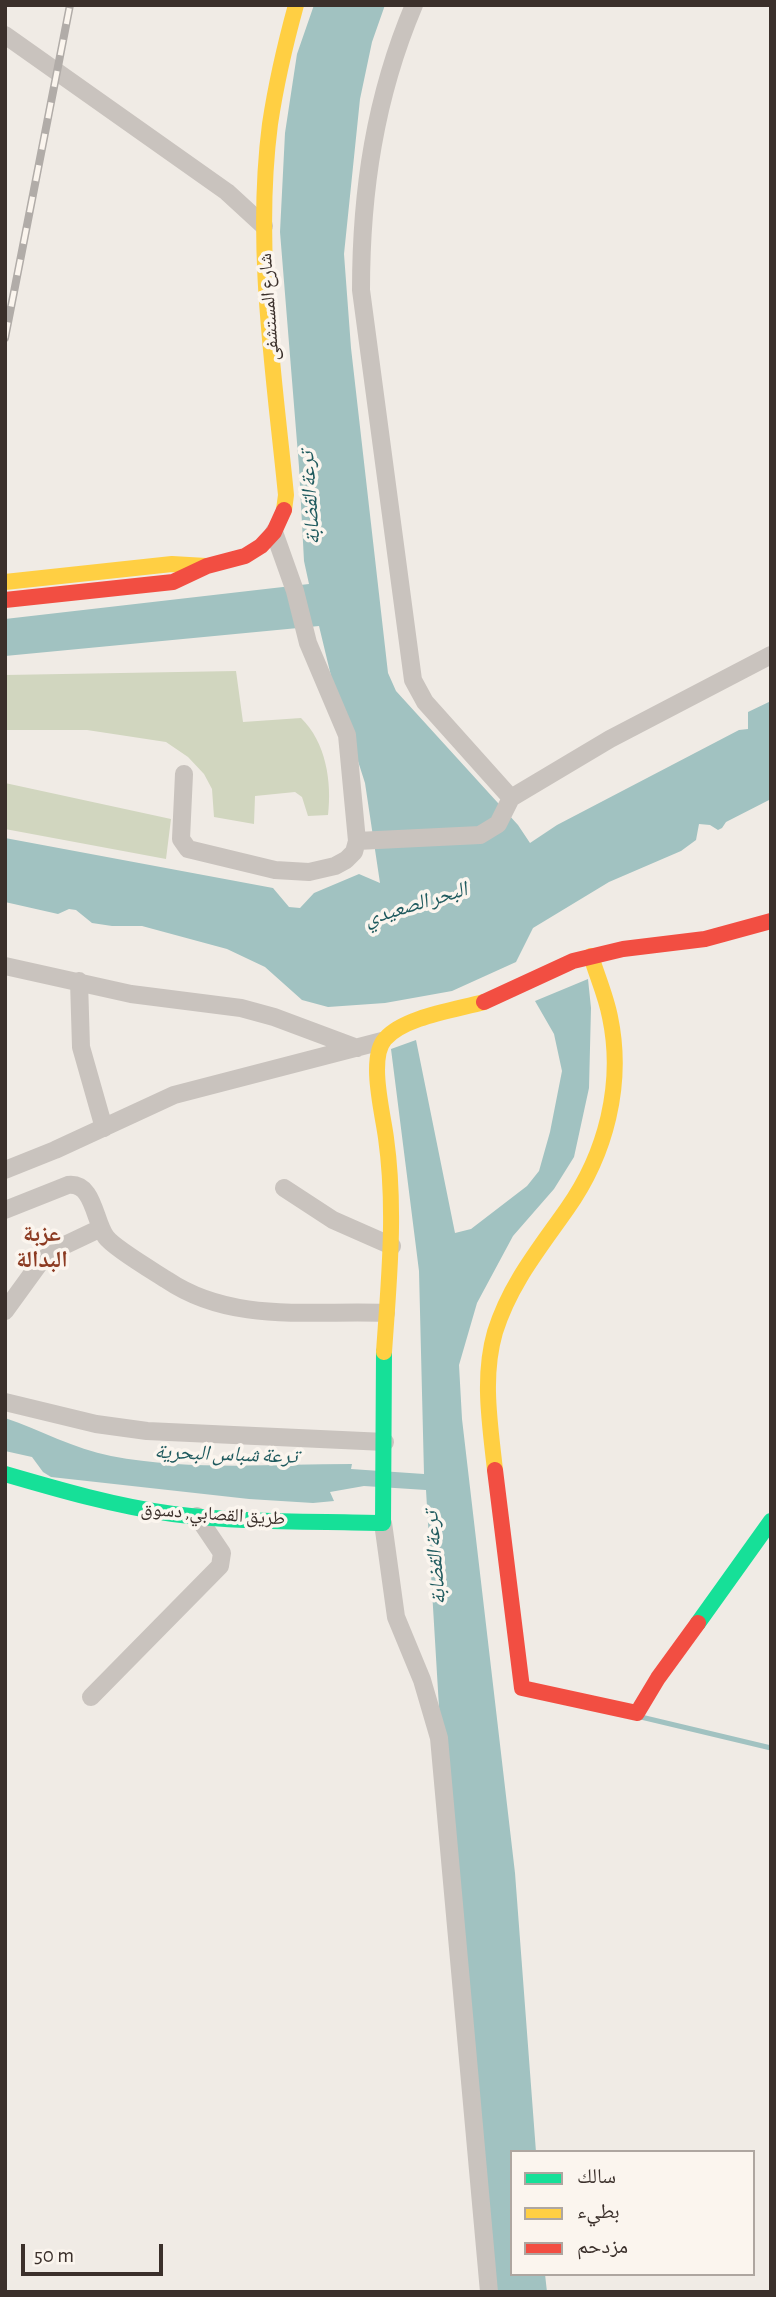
<!DOCTYPE html>
<html>
<head>
<meta charset="utf-8">
<style>
	body { margin:0 }
	#map { position:relative; width:776px; height:2297px; overflow:hidden; background:#f0ebe5; font-family:"Alegreya Sans","Noto Naskh Arabic",sans-serif }
	canvas { display:block }
	.frame { position:absolute; inset:0; border:7px solid #3b302b; pointer-events:none }
	.legend { position:absolute; left:510px; top:2150px; width:245px; height:126px; box-sizing:border-box; background:#fbf5ee; border:2px solid #aea6a0; margin:0; padding:9px 12px; list-style:none; font-size:21px; color:#3b302b }
	.legend li { display:flex; align-items:center; gap:14px; height:35px }
	.legend b { width:35px; border:2px solid #aea6a0 }
	.scale { position:absolute; left:21px; top:2244px; width:142px; height:32px; box-sizing:border-box; border:4px solid #3b302b; border-top:0; padding-left:9px; font-size:21px; line-height:24px; white-space:nowrap; color:#3b302b; -webkit-text-stroke:5px #fbf5ee; paint-order:stroke }
</style>
</head>
<body>
<div id="map">
<canvas width="776" height="2297"></canvas>
<div class="frame"></div>
<ul class="legend">
<li><b style="height:9px;background:#16e098"></b>سالك</li>
<li><b style="height:9px;background:#ffcf43"></b>بطيء</li>
<li><b style="height:9px;background:#f24e42"></b>مزدحم</li>
</ul>
<div class="scale">50 m</div>
</div>
<script>
const ctx = document.querySelector('canvas').getContext('2d');
ctx.lineJoin = 'round';
function paint(path, color) { ctx.fillStyle = color; ctx.fill(path, 'evenodd'); }
function trace(path, color, width, dash) { ctx.strokeStyle = color; ctx.lineWidth = width; ctx.lineCap = dash ? 'butt' : 'round'; ctx.setLineDash(dash || []); ctx.stroke(path); }
function label(font, color, halo, rows, align = 'center') {
  ctx.font = font + ' "Alegreya Sans","Noto Naskh Arabic",sans-serif'; ctx.lineWidth = 7; ctx.setLineDash([]); ctx.textBaseline = 'middle'; ctx.strokeStyle = halo; ctx.fillStyle = color; for (const [text, x, y, turn = 0] of rows) {
    ctx.save(); ctx.translate(x, y); ctx.rotate((+turn || 0) * Math.PI / 180); ctx.textAlign = isNaN(turn) ? turn : align; if (halo) ctx.strokeText(text, 0, 0); ctx.fillText(text, 0, 0); ctx.restore();
  }
}
const green = new Path2D(`
	M236 671 243 722 301 718C326 742 332 782 328 815L308 816 302 797 295 792 255 796 254 824 214 817 212 789 204 774 188 757 166 742 87 730H5V675Z
	M5 783 171 819 166 859 5 829Z`);
const water = new Path2D(`
	M314 5H385L372 42 360 99 344 254 351 348 388 673 396 691 518 825 530 843 557 825 739 730 748 729V712L771 701V799L726 822 722 828 718 830 710 825 699 824 696 840 681 851 609 882 533 928 516 962 452 991 385 1003 328 1007 302 1000 265 967 227 949 142 926H112L92 923 76 910 69 909 58 914 5 902V838L273 888 289 907 300 908 314 893 359 874 380 883 365 783 332 680 319 626 5 656V619L309 584 304 561 299 467 280 232 285 133 297 54Z
	M588 979 591 1008 589 1088 574 1157 554 1189 513 1236 477 1303 459 1365 462 1419 515 1873 536 2152H512V2274H545L547 2292H492L441 1741 426 1490 364 1486 330 1492 334 1501 313 1503 249 1499 51 1477 43 1472 32 1457 5 1451V1418C41 1430 74 1449 111 1456 190 1471 272 1464 352 1464L351 1469 424 1474 419 1271 391 1049 416 1040 455 1233 471 1229 527 1186 539 1171 550 1132 562 1071 554 1034 535 1001Z`);
const stream = new Path2D(`
	M641 1717 771 1748`);
const street = new Path2D(`
	M414 5C375 97 361 191 361 290L413 680 425 702 511 798
	M5 35 227 192 264 226
	M184 774 181 839 188 849 275 870 309 872 335 866 346 860 354 852 357 841 347 735 308 643 295 591 274 532
	M357 841 480 835 498 824 511 798 610 739 771 655
	M5 966 131 994 241 1008 274 1017 357 1048
	M79 981 81 1047 104 1128
	M5 1170 55 1150 174 1095 382 1041
	M284 1188 333 1220 392 1246
	M5 1210 68 1185C94 1182 94 1221 106 1237 114 1248 153 1271 167 1280 232 1324 312 1310 386 1313
	M5 1311 42 1260 63 1246 101 1228
	M5 1402 96 1424 147 1431 385 1442
	M383 1523 396 1617 422 1680 439 1738 489 2292
	M91 1697 220 1566 222 1553 197 1516`);
const fast = new Path2D(`
	M5 1474C60 1490 115 1506 173 1514 242 1523 313 1521 383 1523L384 1352
	M698 1623 771 1521`);
const slow = new Path2D(`
	M284 510 286 495C274 373 254 247 270 124 276 84 285 45 296 5
	M5 582 172 564 206 566
	M384 1352C389 1280 396 1209 386 1138 383 1114 368 1058 385 1039 404 1017 455 1010 484 1002
	M495 1470C490 1424 482 1377 495 1332 510 1284 539 1249 567 1209 606 1154 624 1084 610 1017 606 996 597 976 591 956`);
const jam = new Path2D(`
	M5 600 173 582 207 566 245 556 261 546 274 532 284 510
	M484 1002 573 961 623 949 705 939 771 921
	M495 1470 522 1688 637 1713 658 1678 698 1623`);
const rail = new Path2D(`
	M5 338 70 5`);
const streetNames = [
	["شارع المستشفى",269,307,-94],
	["طريق القصابي, دسوق",213,1514,4]
];
const waterNames = [
	["ترعة القضابة",310,498,-94],
	["البحر الصعيدي",416,904,-17],
	["ترعة شباس البحرية",226,1454,2],
	["ترعة القضابة",435,1558,-95]
];
const quarterNames = [
	["عزبة",42,1234],
	["البدالة",42,1260]
];
paint(green, '#d1d6bf');
paint(water, '#a1c2c1');
trace(stream, '#a1c2c1', 5);
trace(street, '#c9c3be', 18);
trace(fast, '#16e098', 16);
trace(slow, '#ffcf43', 16);
trace(jam, '#f24e42', 16);
trace(rail, '#b1aca8', 8);
trace(rail, '#fbf5ee', 5, [16]);
label('19px', '#3b302b', '#fbf5ee', streetNames);
label('italic 21px', '#1f5a5e', '#fbf5ee', waterNames);
label('bold 23px', '#8c3b22', '#fbf5ee', quarterNames);
</script>
</body>
</html>
